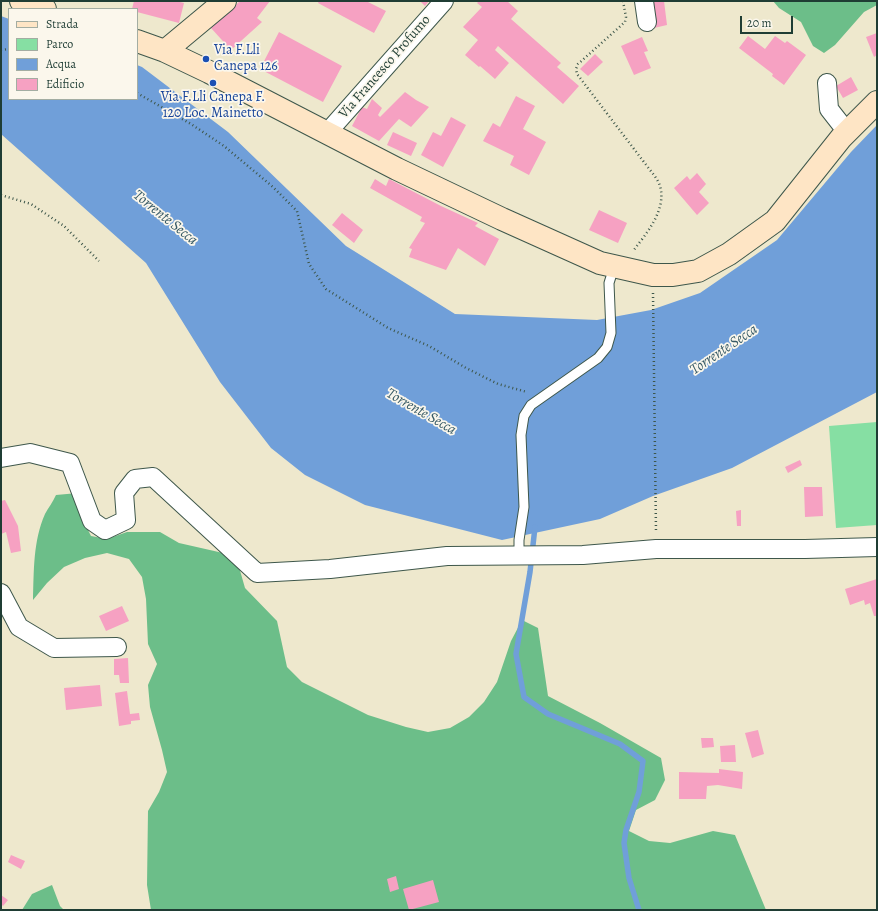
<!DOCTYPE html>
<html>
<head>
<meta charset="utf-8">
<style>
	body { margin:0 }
	#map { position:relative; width:878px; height:911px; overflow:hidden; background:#eee8cd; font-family:Alegreya,serif }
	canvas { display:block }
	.frame { position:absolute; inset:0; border:2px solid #1f3d34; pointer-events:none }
	.legend { position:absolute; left:8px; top:8px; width:130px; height:92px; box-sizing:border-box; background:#fbf7ec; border:1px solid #a3ada2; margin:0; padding:5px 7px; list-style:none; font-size:12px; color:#1f3d34 }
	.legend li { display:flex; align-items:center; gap:8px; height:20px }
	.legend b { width:20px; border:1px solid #a3ada2 }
	.scale { position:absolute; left:740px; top:16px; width:53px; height:18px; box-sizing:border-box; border:2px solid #1f3d34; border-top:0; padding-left:5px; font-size:12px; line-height:14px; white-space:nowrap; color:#1f3d34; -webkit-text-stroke:3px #fbf7ec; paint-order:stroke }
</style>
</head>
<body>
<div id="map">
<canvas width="878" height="911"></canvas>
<div class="frame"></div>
<ul class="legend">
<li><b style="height:5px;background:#fee5c5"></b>Strada</li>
<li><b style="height:11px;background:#86dfa3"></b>Parco</li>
<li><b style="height:11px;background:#709fd9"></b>Acqua</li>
<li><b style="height:11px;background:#f6a1c2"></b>Edificio</li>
</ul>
<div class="scale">20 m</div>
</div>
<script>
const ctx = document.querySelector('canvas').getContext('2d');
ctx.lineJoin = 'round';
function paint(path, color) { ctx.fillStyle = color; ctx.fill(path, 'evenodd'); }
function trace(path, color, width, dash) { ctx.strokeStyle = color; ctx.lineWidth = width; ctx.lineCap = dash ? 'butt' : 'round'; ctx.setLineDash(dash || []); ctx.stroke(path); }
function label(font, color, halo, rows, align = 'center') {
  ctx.font = font + ' Alegreya,serif'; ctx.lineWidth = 3.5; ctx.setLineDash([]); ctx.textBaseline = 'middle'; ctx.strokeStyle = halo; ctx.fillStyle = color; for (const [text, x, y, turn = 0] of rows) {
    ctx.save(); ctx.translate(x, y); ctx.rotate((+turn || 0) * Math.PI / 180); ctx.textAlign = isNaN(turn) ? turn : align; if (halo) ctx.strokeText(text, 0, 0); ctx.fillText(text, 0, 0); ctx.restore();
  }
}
const green = new Path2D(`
	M877 422V525L836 528 829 426Z`);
const forest = new Path2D(`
	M773 1H877V5L864 12 835 45 824 53 813 46 801 22 779 8Z
	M78 493 81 516 91 536 107 539 127 532H160L179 543 223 553 239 567 245 588 277 621 287 667 302 682 368 715 406 727 428 732 450 728 469 717 484 702 497 682 511 641 522 620 538 628 548 696 600 723 661 758 665 780 655 800 636 810 629 831 649 841 670 843 713 831 735 835 766 910H151L147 885 148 811 159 792 167 772 162 750 150 707 148 685 157 664 148 644 146 599 142 577 129 559 107 553 85 558 64 567 47 583 33 600C34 571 33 541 45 514 48 508 53 502 56 495Z
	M52 885 60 906 64 910H22L32 894Z`);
const water = new Path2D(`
	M1 16 9 19V99H137V65L142 67 228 132 346 246 455 314 597 320 651 310 700 293 777 240 851 152 877 125V392L732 468 653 496 600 519 502 540 365 505 305 475 271 448 220 382 146 263 1 134Z`);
const stream = new Path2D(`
	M535 527 530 572 516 654 524 697 548 714 620 744 643 761 639 792 626 830 624 843 629 878 639 910`);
const building = new Path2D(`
	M134 1H176L184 3 179 23 137 12V9H132Z
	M240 1H270L257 18 262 22 231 50 211 28Z
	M319 1H366L386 11 374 33 318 3Z
	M420 1H429L425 6Z
	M479 1H507L518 11 511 19 561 63 557 67 579 86 563 104 498 46 495 50 509 63 495 79 480 66 479 67 465 55 478 40 463 27 482 7 477 3Z
	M649 1H664L667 25 654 28 652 2Z
	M279 32 342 66 323 102 260 69Z
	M877 33V55L874 57 866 37Z
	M748 36 765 49 775 36 785 43 787 41 806 55 784 85 772 76 773 74 739 48Z
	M642 37 648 51 644 52 651 68 634 75 621 46Z
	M595 54 603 62 588 76 580 69Z
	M851 77 858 90 843 98 836 86Z
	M405 92 416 100 429 107 411 127 399 119 379 141 352 126 362 107 367 109 372 99 382 108 378 115 380 117Z
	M516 96 535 106 523 129 546 142 529 175 510 165 514 156 483 141 493 123 500 127Z
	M451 117 466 125 443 167 421 155 433 132 441 136Z
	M393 132 417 143 411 156 387 145Z
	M697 173 706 184 699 192 709 203 697 215 674 188 687 176 690 180Z
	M375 179 386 186 389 179 441 206 478 223 475 226 499 239 485 266 458 248 446 270 409 257 412 249 409 248 425 223 420 221 422 217 370 188Z
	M599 210 627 223 618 243 589 230Z
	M342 213 363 230 354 243 332 225Z
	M800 460 802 465 788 473 785 467Z
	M804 487H822L823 516 805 517Z
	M5 500 18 526 21 551 11 553 6 532 1 534V501Z
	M741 510V526H737L736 511Z
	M877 579V616H874L870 603 865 605 864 600 850 605 845 589Z
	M122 606 129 621 106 631 99 616Z
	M128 658 129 683H120L119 675H114V659Z
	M100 685 102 706 66 710 64 688Z
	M127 691 130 714 139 713 140 720 131 721V724L119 726 115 693Z
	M758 730 764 754 752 758 745 733Z
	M701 738H713L714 747 702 748Z
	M735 745 736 762H721L720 746Z
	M719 769 743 772 742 789 718 785 707 786 706 799H679V772L719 773Z
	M11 855 25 861 21 869 8 862Z
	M396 876 399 889 390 892 387 879Z
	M433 880 439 902 409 910 403 889Z
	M1 895 8 900 3 906 1 904Z`);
const path = new Path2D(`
	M623 1 626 17 625 22 578 64 576 69 577 74 650 170C654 175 658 180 660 186 667 210 646 234 633 251
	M1 50 9 49
	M137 93 191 124 224 146 273 187 297 211 309 264 326 289 388 328 429 346 466 368 498 384 527 392
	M1 195 31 204 64 226 99 261
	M653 293 656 532`);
const lane = new Path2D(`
	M519 555V540L524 507 521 435 524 416 531 405 598 358 607 347 611 333 609 283 614 267`);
const street = new Path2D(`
	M644 1 647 22
	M827 83 829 109 847 132
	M327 133 444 1
	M1 458 30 453 70 463 92 521 105 530 126 520 124 493 135 479 153 477 257 573 330 569 447 556 583 555 656 549H805L877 547
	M1 593 19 627 54 648 117 647`);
const secondary = new Path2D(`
	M21 1 45 9
	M137 41 165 51 209 72 397 169 502 219 600 263 653 275H673L698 271 729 254 775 221 841 138 877 102
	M165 51 225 1`);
const markers = [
	[206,59,4,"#1a4fb4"],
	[213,83,4,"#1a4fb4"]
];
const transitNames = [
	["Via F.Lli",214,51],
	["Canepa 126",214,67],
	["Via F.Lli Canepa F.",213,98,"center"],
	["120 Loc. Mainetto",213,114,"center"]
];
const streetNames = [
	["Via Francesco Profumo",385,67,-49]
];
const waterNames = [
	["Torrente Secca",165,218,39],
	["Torrente Secca",724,350,-34],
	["Torrente Secca",421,412,30]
];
paint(green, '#86dfa3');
paint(forest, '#6cbe89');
paint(water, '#709fd9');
trace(stream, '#709fd9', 5.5);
paint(building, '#f6a1c2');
trace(lane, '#3e574b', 11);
trace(street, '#3e574b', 20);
trace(secondary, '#3e574b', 24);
trace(path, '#3e574b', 2.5, [1, 3]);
trace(lane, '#fff', 9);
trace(street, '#fff', 18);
trace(secondary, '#fee5c5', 22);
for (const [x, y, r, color] of markers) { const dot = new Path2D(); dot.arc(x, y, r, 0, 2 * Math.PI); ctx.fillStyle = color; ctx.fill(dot); trace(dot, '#fbf7ec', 1.5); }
label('14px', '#164399', '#fbf7ec', transitNames, 'left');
label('14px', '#1f3d34', '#fbf7ec', streetNames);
label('italic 15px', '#375a66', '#fbf7ec', waterNames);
</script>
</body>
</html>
